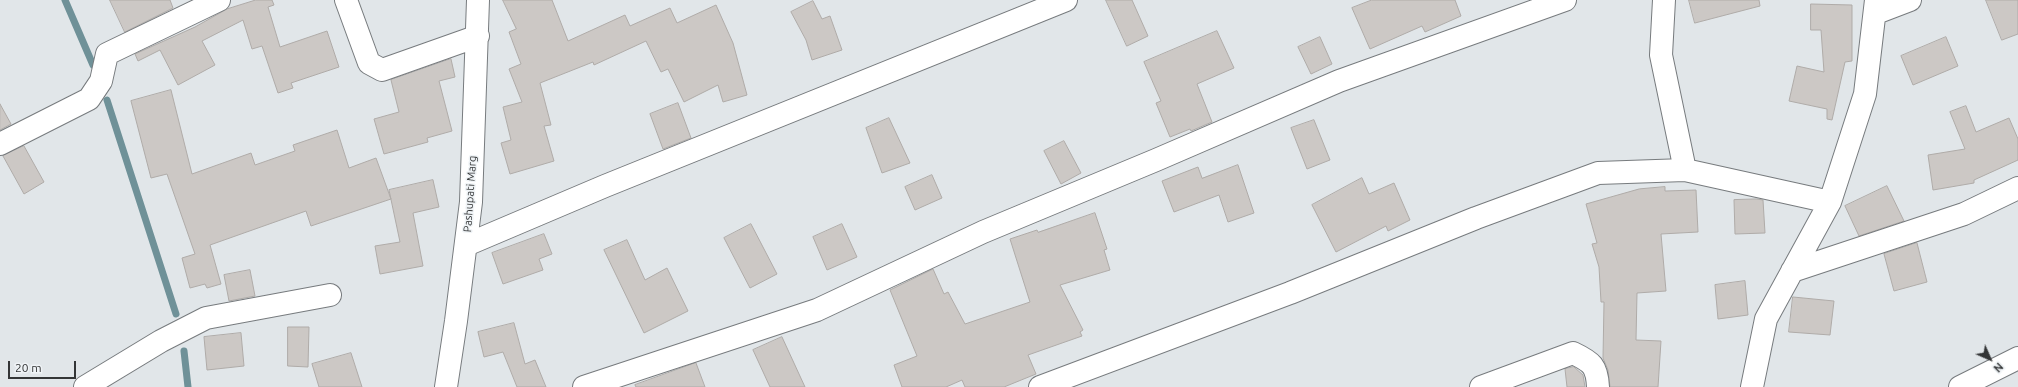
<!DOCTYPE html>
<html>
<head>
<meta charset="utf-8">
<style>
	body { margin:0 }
	#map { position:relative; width:2018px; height:387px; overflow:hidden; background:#e1e6e9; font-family:Ubuntu,sans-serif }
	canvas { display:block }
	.north { position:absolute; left:1970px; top:339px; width:40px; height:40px; -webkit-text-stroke:3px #eff3f6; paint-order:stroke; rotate:135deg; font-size:11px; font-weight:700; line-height:16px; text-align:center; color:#333536 }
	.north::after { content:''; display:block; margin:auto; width:14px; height:18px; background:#333536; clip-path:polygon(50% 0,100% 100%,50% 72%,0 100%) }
	.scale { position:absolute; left:8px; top:361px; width:68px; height:18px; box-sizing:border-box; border:2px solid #333536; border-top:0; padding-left:5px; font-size:12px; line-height:14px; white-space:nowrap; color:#333536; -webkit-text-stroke:3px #eff3f6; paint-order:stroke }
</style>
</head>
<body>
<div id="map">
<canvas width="2018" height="387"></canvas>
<div class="north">N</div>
<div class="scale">20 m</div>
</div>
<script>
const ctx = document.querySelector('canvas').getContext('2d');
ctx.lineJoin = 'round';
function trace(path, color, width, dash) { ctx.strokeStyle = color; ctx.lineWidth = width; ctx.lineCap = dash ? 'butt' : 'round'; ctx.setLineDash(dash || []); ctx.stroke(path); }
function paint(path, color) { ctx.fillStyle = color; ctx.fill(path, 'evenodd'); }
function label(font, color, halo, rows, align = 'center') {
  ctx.font = font + ' Ubuntu,sans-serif'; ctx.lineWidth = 3; ctx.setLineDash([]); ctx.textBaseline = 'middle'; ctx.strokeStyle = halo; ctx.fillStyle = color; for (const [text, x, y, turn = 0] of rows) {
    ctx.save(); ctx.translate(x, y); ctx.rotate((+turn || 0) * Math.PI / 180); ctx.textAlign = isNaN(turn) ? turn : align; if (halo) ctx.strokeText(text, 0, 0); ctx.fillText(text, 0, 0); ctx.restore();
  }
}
const stream = new Path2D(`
	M65 0 93 65
	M107 100 176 314
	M184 351 188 387`);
const building = new Path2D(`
	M110 0H170L173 8 125 32Z
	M256 0H272L274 5 268 7 280 47 327 31 339 67 291 83 293 88 278 93 262 46 252 49 243 20 202 41 215 65 178 85 160 50 138 61 135 54 195 27 227 9Z
	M503 0H552L568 41 625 15 630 26 670 8 677 23 716 5 733 43 747 95 723 102 718 85 684 102 668 69 661 72 646 41 594 65 593 62 540 83 551 125 544 126 554 161 510 174 501 143 511 140 503 107 522 102 509 69 521 64 509 32 516 29Z
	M1106 0H1132L1148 36 1127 46Z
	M1372 0H1455L1461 16 1425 32 1422 26 1370 49 1352 8Z
	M1689 0H1759L1760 6 1695 23Z
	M1986 0H2018V34L2002 40Z
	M813 1 822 19 830 16 842 50 812 60 806 40 791 12Z
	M1811 4 1852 5V61L1845 62 1832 120 1827 119V109L1789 101 1797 66 1824 72 1821 30H1811Z
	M1217 31 1234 68 1197 84 1212 122 1191 131 1190 129 1170 137 1156 103 1161 101 1144 62Z
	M1320 37 1332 64 1311 74 1298 47Z
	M1946 37 1958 66 1913 85 1901 56Z
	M451 59 455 77 439 81 452 131 427 138 428 142 384 154 374 119 399 112 391 80Z
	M171 90 192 174 251 153 255 165 295 151 293 145 337 130 349 168 376 158 391 199 311 226 306 211 210 245 221 284 207 288 205 284 190 288 182 258 195 254 167 174 151 178 131 101Z
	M678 103 691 138 663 149 650 114Z
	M0 104 11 124 0 130Z
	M1966 106 1976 132 2009 118 2018 139V160L1974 180V183L1933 190 1928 155 1965 149 1950 112Z
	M889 118 910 163 882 173 866 128Z
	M1314 120 1330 160 1307 169 1291 128Z
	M1064 141 1081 173 1061 184 1044 151Z
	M24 146 44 182 24 194 3 156Z
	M1238 165 1254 213 1228 222 1219 195 1174 212 1162 181 1198 167 1202 178Z
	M932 175 942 198 915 210 905 187Z
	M1362 178 1369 194 1394 183 1410 220 1388 231 1386 226 1336 252 1312 205Z
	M433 180 439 207 413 213 423 266 380 274 375 246 400 242 389 190Z
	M1887 186 1904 221 1859 236 1845 206Z
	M1665 187V191L1696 190 1698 232 1661 234 1666 291 1637 293 1636 340 1661 341 1658 387H1610L1608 370 1603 358 1604 302H1601L1599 267 1592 244 1597 243 1586 204 1639 189Z
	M1757 199 1763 200 1765 233 1735 234 1734 200Z
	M1095 213 1107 249 1104 250 1110 270 1060 285 1083 330 1080 332 1082 336 1028 355 1036 374 1004 387H965L962 380 946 387H902L894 365 917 356 890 290 933 269 944 294 948 292 965 324 1030 302 1010 239 1037 230 1038 232Z
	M751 224 777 274 750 288 724 238Z
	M842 224 857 257 827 270 813 237Z
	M544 234 552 254 539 259 543 270 503 284 492 253Z
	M627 240 645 280 667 268 688 311 644 333 604 250Z
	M1917 243 1927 282 1894 291 1884 254Z
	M250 270 255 296 229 301 224 275Z
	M1745 281 1748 315 1718 319 1715 285Z
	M1793 297 1834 301 1830 335 1789 332Z
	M514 323 525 364 535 360 546 387H517L503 352 484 357 478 332Z
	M288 327H309L308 367 288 366Z
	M241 333 244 366 207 370 204 337Z
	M782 337 805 387H770L753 350Z
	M351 353 362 387H319L312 364Z
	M696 363 705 387H636L635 385Z
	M1574 367 1583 375 1585 387H1567L1565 369Z`);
const minor = new Path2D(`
	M346 0 369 63 382 70 478 36
	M1664 0 1661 55 1685 170
	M1876 13 1910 0
	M0 144 89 99 101 81 107 54 219 0
	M466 245 605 186 1066 0
	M1792 271 1964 214 2018 188
	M85 387 161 341 206 318 330 295
	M446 387 456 321 471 202 478 0
	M584 387 817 310 983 232 1156 160 1339 81 1565 0
	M1040 387 1290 293 1476 218 1598 173 1685 170 1830 202
	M1481 387 1573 353C1592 362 1597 366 1598 387
	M1752 387 1766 319 1830 202 1865 94 1876 0
	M1960 387 2018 358`);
const streetNames = [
	["Pashupati Marg",470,194,-86]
];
trace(stream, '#6f9198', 7);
paint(building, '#ccc8c5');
trace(building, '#afaba8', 1);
trace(minor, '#777b7e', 24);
trace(minor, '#fff', 22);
label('11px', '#333536', '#eff3f6', streetNames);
</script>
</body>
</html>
